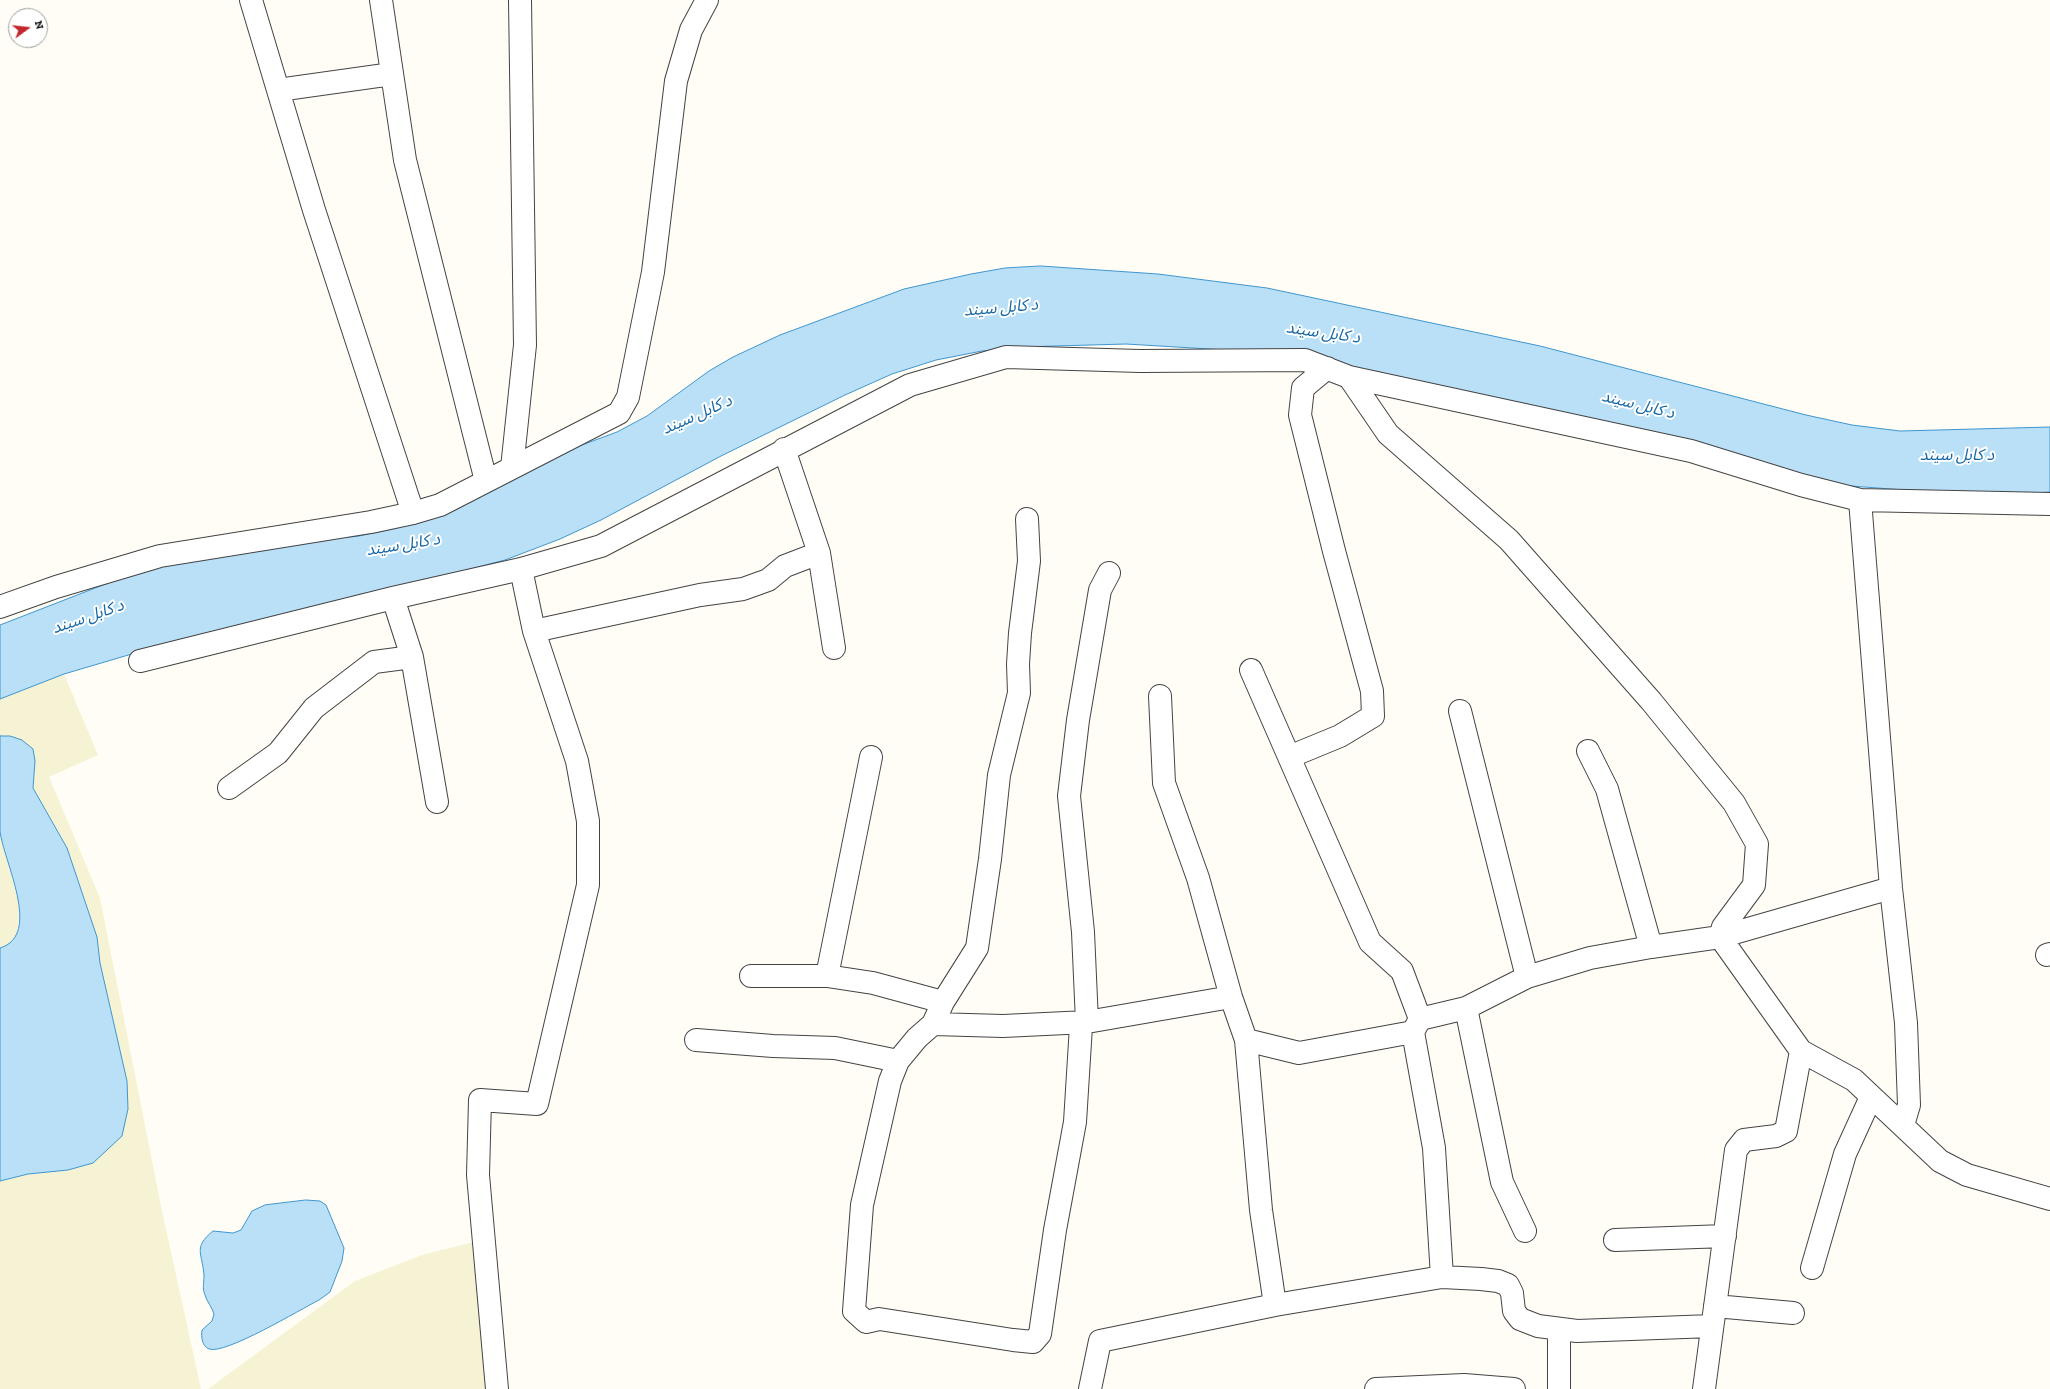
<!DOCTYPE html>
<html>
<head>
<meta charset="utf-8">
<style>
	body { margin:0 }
	#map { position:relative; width:2050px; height:1389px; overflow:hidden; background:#fffdf5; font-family:"Zilla Slab",serif }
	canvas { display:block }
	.north { position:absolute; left:8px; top:8px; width:40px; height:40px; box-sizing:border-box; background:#fff; border:1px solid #a0a0a0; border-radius:50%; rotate:75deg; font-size:11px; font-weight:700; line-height:16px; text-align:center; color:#111 }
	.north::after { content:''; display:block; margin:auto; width:14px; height:18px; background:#c4262e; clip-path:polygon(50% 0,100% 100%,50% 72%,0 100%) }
</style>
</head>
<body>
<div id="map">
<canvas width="2050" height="1389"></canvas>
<div class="north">N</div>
</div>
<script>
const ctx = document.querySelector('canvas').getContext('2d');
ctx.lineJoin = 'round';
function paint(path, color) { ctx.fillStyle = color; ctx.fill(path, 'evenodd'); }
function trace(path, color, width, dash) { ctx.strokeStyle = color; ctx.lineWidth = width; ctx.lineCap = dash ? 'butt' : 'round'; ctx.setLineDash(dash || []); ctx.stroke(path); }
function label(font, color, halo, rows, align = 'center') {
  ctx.font = font + ' "Zilla Slab","Noto Sans Arabic",serif'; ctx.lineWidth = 4; ctx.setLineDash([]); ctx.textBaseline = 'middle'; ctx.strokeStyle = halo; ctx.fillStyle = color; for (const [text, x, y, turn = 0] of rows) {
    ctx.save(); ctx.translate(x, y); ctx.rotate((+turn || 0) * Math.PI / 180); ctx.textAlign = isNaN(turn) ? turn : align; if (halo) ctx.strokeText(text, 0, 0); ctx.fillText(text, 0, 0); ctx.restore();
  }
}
const farmland = new Path2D(`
	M64 674 98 755 49 777 100 898 162 1211 201 1389H0V1181L28 1174 100 963 97 937 67 848 33 788 35 761 10 736H0V699Z
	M0 832 20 907 17 935 8 945 0 948Z
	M490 1238 486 1389H208L355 1281 422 1255Z`);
const water = new Path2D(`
	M1041 266 1158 274 1267 288 1540 346 1806 415 1852 425 1900 431 2050 427V492L1986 496 1837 485 1294 354 1126 344 1020 347 982 351 936 360 892 374 845 395 721 456 601 520 560 539 505 560 328 606 186 638 64 674 0 699V625L108 583 169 563 318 540 359 536 397 528 431 514 552 456 617 432 647 416 709 371 733 357 780 335 904 289 971 274 1005 268Z
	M0 736H10L22 740 33 749 35 761 33 788 67 848 97 937 100 963 127 1081 128 1109 122 1136 93 1163 68 1170 28 1174 0 1181V948C43 935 3 860 0 831 0 803 0 766 0 736Z
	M306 1200 320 1201 326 1205 344 1248 342 1261 330 1292 319 1300C301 1309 225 1355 209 1349 202 1346 201 1337 202 1330L212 1321 214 1314C212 1307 207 1302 205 1295 202 1288 204 1283 204 1276 203 1254 192 1248 213 1231L233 1233 241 1230 252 1211 265 1205Z`);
const minor = new Path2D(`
	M251 0 314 210 413 513
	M381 0 405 160 486 481
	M278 90 392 74
	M1349 377 1388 434 1509 540 1651 701 1734 803 1757 844 1754 885 1723 927 1720 937
	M784 449 819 553 834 648
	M512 468 525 345 520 0
	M1860 500 1891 888 1906 1023 1909 1105 1903 1125
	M1027 519 1029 561 1020 633 1018 664 1019 693 999 775 990 859 977 948 943 1002 933 1024 917 1038 898 1061 890 1081 862 1205 854 1311 866 1322 879 1319 1013 1340 1033 1342 1040 1334 1055 1230 1075 1122 1081 1026 1087 1022 1083 932 1069 796 1078 720 1088 661 1100 590 1109 573
	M393 598 412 657 437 802
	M0 607 56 587 160 556 371 522 413 513 440 505 619 413 628 397 653 272 676 81 691 30 707 0
	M534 631 700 595 743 589 768 580 785 566 819 553
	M140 661 393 598 521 569 601 546 910 385 1006 357 1140 361 1305 360 1349 377 1691 451 1801 485 1860 500 2050 504
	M1160 696 1164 783 1198 878 1231 997 1246 1040 1261 1210 1275 1305
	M1460 711 1527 977
	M1588 751 1607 789 1651 947
	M1289 757 1340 736 1373 716 1372 691 1334 551 1300 415 1303 388 1327 368
	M229 788 278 753 314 708 374 662 412 657
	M1720 937 1801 1051 1854 1080 1940 1161 1967 1175 2050 1199
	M2047 955 2050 954
	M751 976H827L873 983 943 1002
	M827 976 871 757
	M1466 1008 1502 1182 1525 1231
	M1420 1019 1466 1008 1527 977 1590 958 1651 947 1720 937 1891 888
	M933 1024 1003 1026 1087 1022 1231 997
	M1413 1032 1434 1148 1442 1277
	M696 1040 773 1046 835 1048 898 1061
	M1246 1040 1299 1053 1413 1032 1420 1019 1402 971 1370 942 1251 670
	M1615 1240 1725 1236
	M1812 1268 1845 1154 1871 1097
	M1715 1306 1793 1313
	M1559 1329V1389
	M497 1389 478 1175 480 1100 537 1104 588 885V821L577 761 534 631 521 569
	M1090 1389 1100 1341 1275 1305 1442 1277 1481 1279 1498 1281 1508 1285 1512 1293 1514 1311 1520 1319 1538 1326 1577 1331 1712 1326
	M1376 1389 1464 1385 1514 1389
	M1704 1389 1736 1150 1744 1140 1776 1136 1786 1131 1801 1051`);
const waterNames = [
	["د کابل سيند",1001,308,-5],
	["د کابل سيند",1323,333,8],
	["د کابل سيند",1638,405,14],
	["د کابل سيند",697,415,-24],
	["د کابل سيند",1957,455],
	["د کابل سيند",403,545,-9],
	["د کابل سيند",88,617,-19]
];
paint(farmland, '#f6f3d4');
paint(water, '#b9e0f7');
trace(water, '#3f96cf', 1);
trace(minor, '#444', 24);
trace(minor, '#fff', 22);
label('italic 16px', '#1768a6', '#fff', waterNames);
</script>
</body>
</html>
